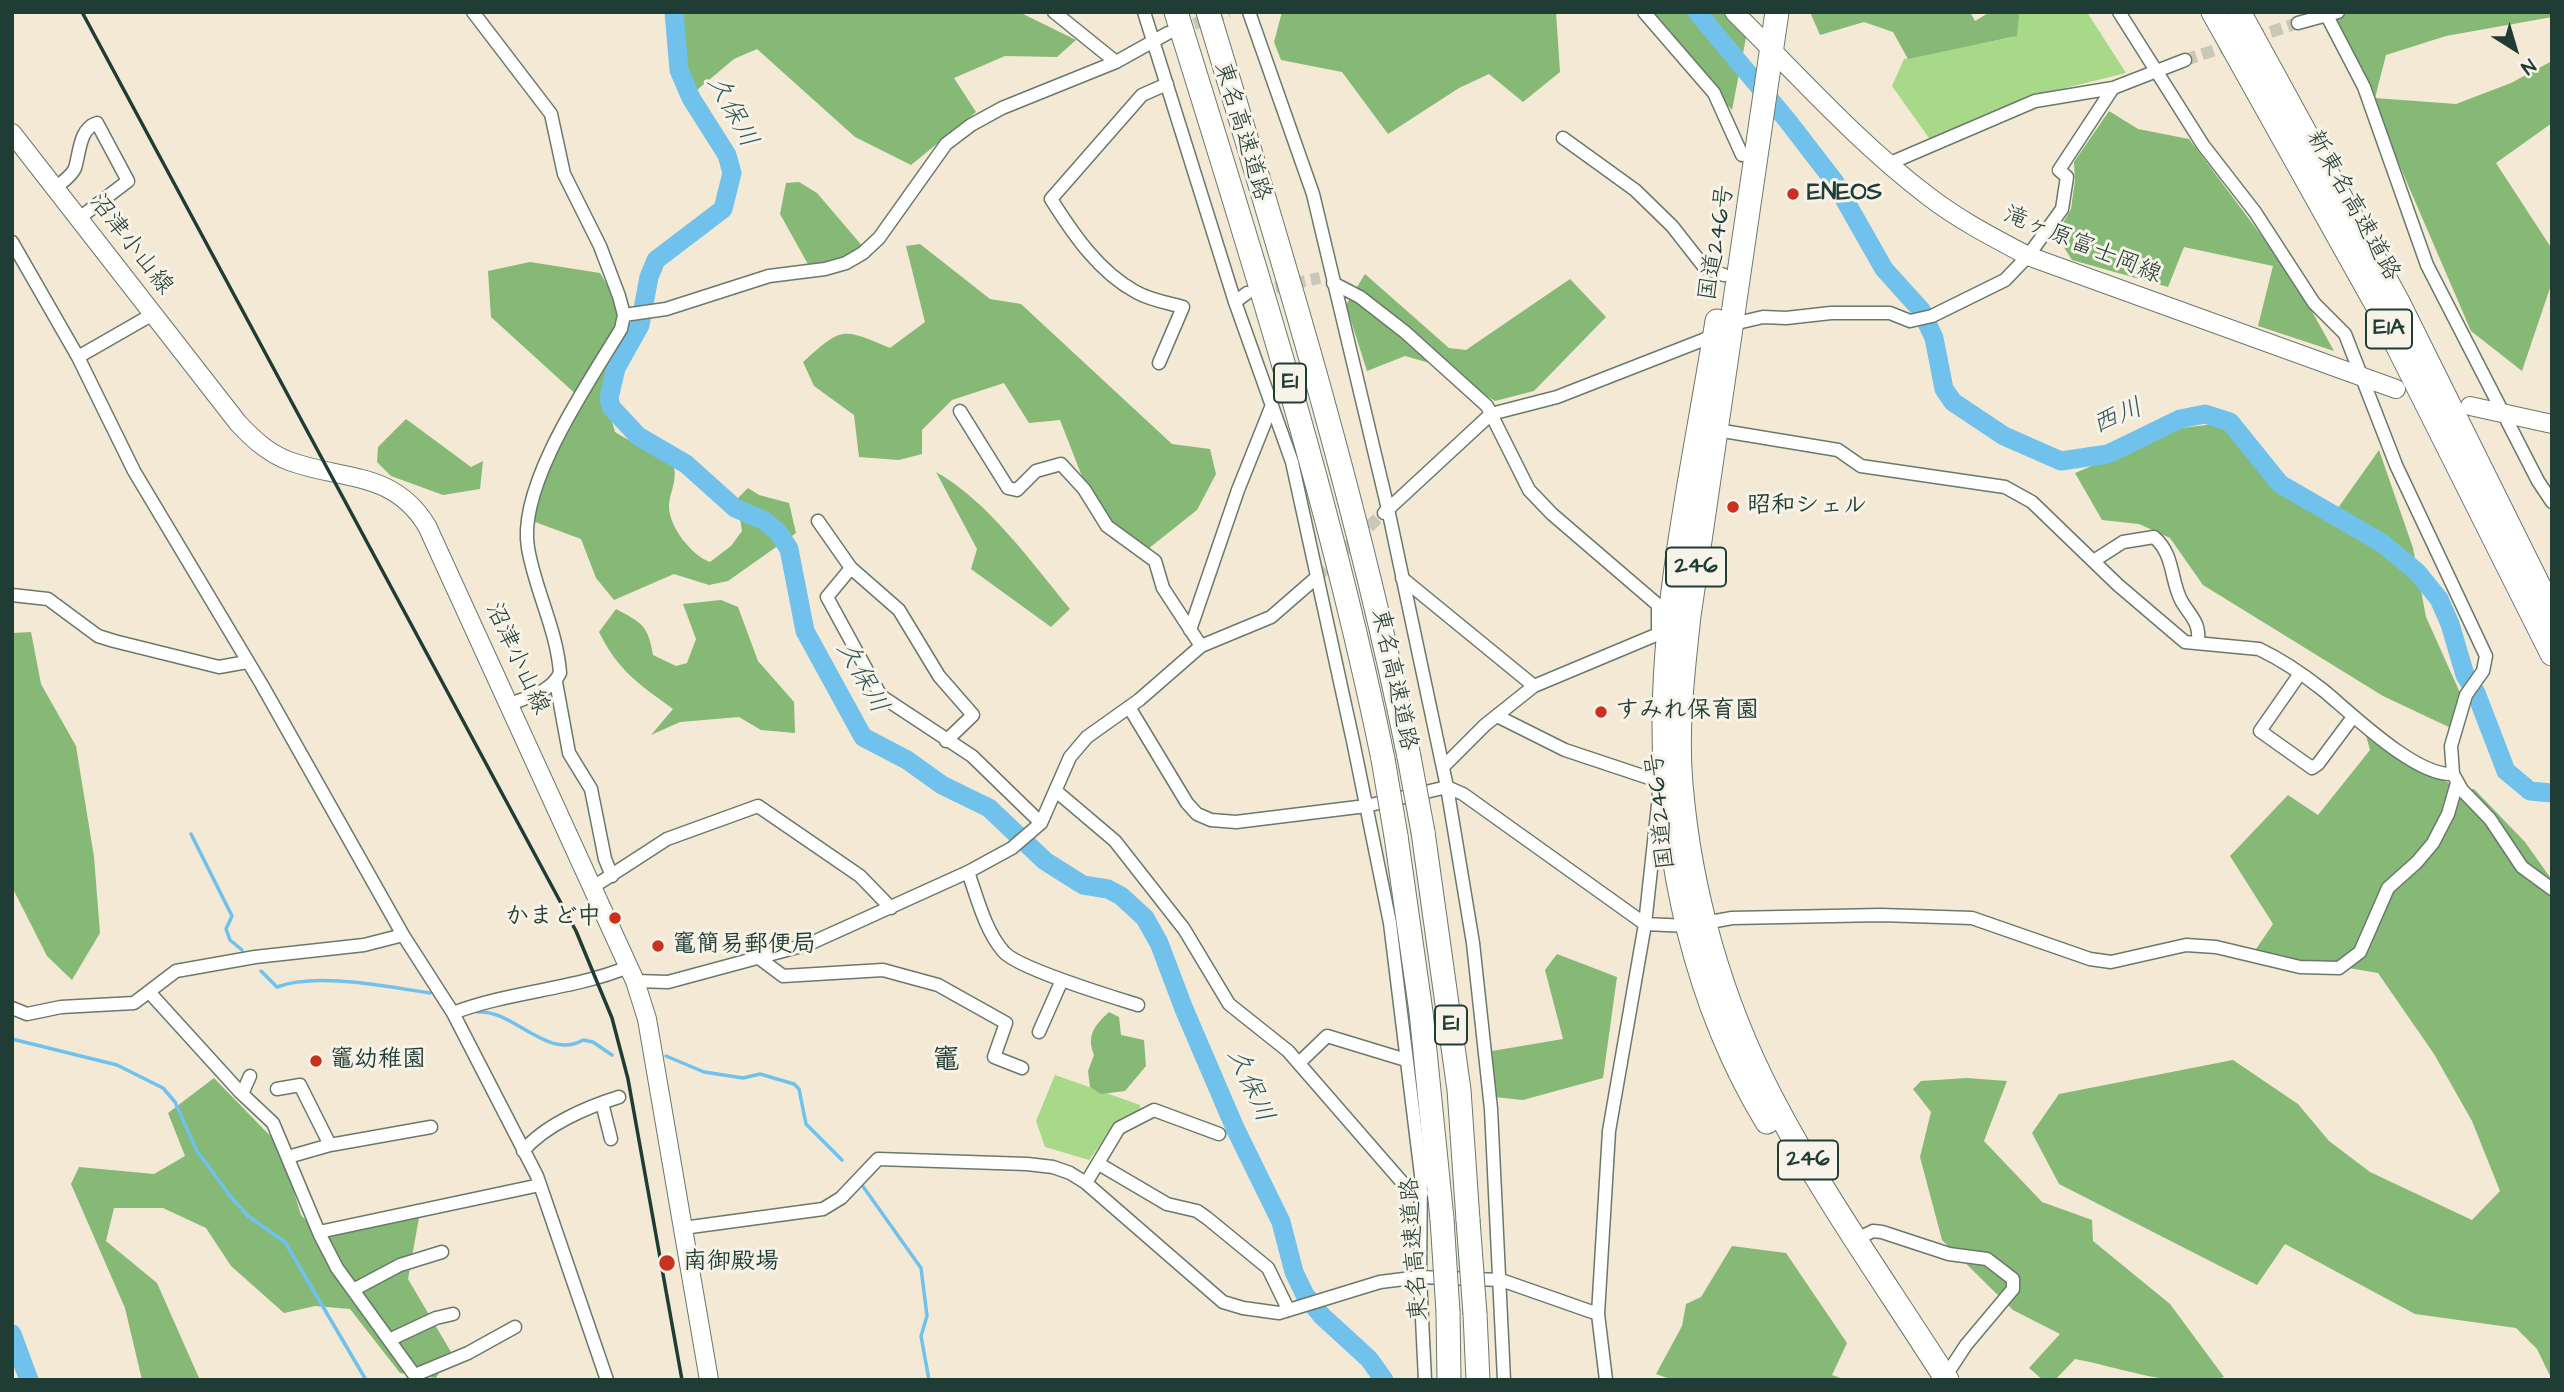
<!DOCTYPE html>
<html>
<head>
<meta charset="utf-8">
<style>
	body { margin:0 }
	#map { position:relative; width:2564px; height:1392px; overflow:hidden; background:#f3e9d5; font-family:"Architects Daughter",sans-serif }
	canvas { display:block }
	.frame { position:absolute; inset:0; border:14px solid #1f3d34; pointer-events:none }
	.north { position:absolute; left:2480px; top:14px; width:70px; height:70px; -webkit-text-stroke:5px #f7f3e8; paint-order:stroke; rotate:143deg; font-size:19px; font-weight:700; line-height:28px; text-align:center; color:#1f3d34 }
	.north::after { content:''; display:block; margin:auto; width:24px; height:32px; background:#1f3d34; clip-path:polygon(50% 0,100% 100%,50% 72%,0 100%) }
</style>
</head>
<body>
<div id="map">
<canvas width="2564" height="1392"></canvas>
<div class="frame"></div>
<div class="north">N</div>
</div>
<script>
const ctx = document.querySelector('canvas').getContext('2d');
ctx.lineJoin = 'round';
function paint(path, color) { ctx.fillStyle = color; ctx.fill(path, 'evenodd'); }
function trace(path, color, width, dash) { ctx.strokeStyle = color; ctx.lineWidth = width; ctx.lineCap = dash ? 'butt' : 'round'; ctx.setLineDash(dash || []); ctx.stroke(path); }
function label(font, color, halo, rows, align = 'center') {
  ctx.font = font + ' "Architects Daughter","Klee One",sans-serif'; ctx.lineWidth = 6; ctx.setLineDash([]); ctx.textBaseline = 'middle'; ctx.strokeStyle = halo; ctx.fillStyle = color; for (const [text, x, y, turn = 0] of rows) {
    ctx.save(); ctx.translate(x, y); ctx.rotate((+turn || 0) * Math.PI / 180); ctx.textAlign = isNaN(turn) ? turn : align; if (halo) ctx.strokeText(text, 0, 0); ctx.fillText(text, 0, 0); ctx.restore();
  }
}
const green = new Path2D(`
	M2013 12H2087L2126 73 2033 96 1934 145 1892 86 1904 59 2014 37Z
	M1055 1075 1140 1105V1113L1116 1123 1089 1160 1045 1147 1036 1121Z`);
const forest = new Path2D(`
	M668 12H1019L1076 40 1057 57 1005 56 954 78 976 112 911 165 855 137 757 49 734 59 697 90 684 81Z
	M1282 12H1556L1560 72 1523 102 1489 74 1459 88 1388 134 1342 72 1281 60 1274 42Z
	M1641 12H1751L1732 110Z
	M1810 12H1970L1975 21 1990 12H2019V15L2017 36 1908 59 1893 32 1864 22 1820 35Z
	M2321 12H2552V17L2446 36 2386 55 2375 98 2456 104 2511 83 2552 61V123L2496 163 2552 249V282L2522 371 2471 331 2380 120Z
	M2109 111 2138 129 2189 139 2294 279 2334 351 2258 326 2273 266 2184 247 2168 287 2072 260 2056 235 2071 209 2075 180 2074 162Z
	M799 182 817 193 864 248 846 263 809 266 780 214 786 183Z
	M920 244 990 299 1021 304 1172 444 1210 449 1216 474 1197 510 1148 549 1112 539 1092 502 1060 420 1029 423 1004 383 952 400 922 430V454L899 460 859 457 854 415 814 386 803 362C843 326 842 328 890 348L925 322 906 246Z
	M530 262 600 273 632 326 608 406 615 432 674 467C677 482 670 491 669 505 668 526 692 556 710 562L731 546 742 531 737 499 748 488 759 495 789 503 796 533 728 581 709 585 674 574 614 600 596 578 581 539 527 519 580 398 491 317 488 271Z
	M1365 274 1449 348 1466 350 1570 279 1606 317 1534 391 1495 401 1433 364 1405 356 1367 371 1346 305Z
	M406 419 471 467 483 461 480 489 443 495 391 476 377 462 378 447Z
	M2230 422 2280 484 2338 508 2379 450 2413 548 2426 617 2461 695 2453 729 2383 696 2203 585 2170 538 2139 524 2102 520 2075 473 2182 428Z
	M936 472C988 501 1032 563 1070 609L1051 627 971 569 977 549Z
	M721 600 738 607 758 661 794 702 795 733 761 730 739 717 680 722 651 735 673 709C638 683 619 672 599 632L616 609C642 623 648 625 653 655L676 666 687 663 696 639 683 604Z
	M31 632 41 684 76 746 94 857 100 933 72 980 47 956 12 887V633Z
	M2363 725C2389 743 2442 790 2474 789L2525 842 2552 880V1380L2537 1349 2516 1328 2415 1314 2285 1244 2257 1285 2059 1184 2032 1133 2059 1094 2233 1060 2298 1104 2329 1141 2370 1172 2472 1220 2500 1191 2472 1121 2434 1054 2378 973 2254 952 2273 924 2230 856 2288 795 2318 815 2370 750Z
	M1557 954 1617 977 1603 1078 1523 1100 1494 1097 1492 1051 1563 1039 1545 970Z
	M1109 1012 1119 1017 1121 1035 1144 1040 1146 1066 1125 1091 1101 1094 1090 1087 1088 1071 1094 1055C1086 1035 1095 1025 1109 1012Z
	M214 1078 280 1146 301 1215 320 1235 420 1212 408 1279 451 1352 436 1378 400 1373 350 1309 315 1306 284 1313 231 1266 206 1228 163 1208H114L106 1241 157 1283 199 1378 142 1380 125 1308 71 1184 79 1167 154 1174 185 1156 168 1113Z
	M1967 1078 2007 1081 1984 1141 2042 1202 2092 1220 2093 1241 2170 1304 2224 1377C2187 1392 2114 1366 2075 1359L2055 1380H2043L2029 1368 2060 1334 2013 1310 1942 1240 1920 1157 1931 1112 1913 1089 1921 1081Z
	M1732 1246 1786 1253 1847 1343 1832 1375 1846 1380H1673L1656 1374 1682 1326 1686 1304 1701 1297Z`);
const stream = new Path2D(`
	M191 834 232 916 226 929 230 940 242 950
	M261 971 277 987C317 972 387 987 430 993
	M478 1012C513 1009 547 1061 583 1040L593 1042 612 1055
	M12 1039 117 1065 163 1088 175 1102 197 1151 231 1197 248 1216 285 1242 366 1380
	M666 1056 704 1072 743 1078 760 1074 794 1084 799 1089 806 1124 842 1160
	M862 1185 921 1268 927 1316 921 1336 929 1380`);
const river = new Path2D(`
	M674 12 679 70 691 98 727 155 732 173 723 209 656 260 649 277 640 325 616 368 609 398 611 407 638 436 686 464 735 508 765 521 778 532 789 549 805 631 863 737 907 760 942 785 989 808 1045 861 1083 885 1108 889 1121 896 1145 918 1159 943 1184 1009 1235 1128 1281 1222 1294 1272 1305 1295 1322 1316 1369 1359 1384 1380
	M1697 12 1787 120 1834 181 1884 269 1921 310 1934 338 1944 389 1953 402 2004 436 2061 461 2108 454 2180 419 2205 414 2230 422 2280 484 2382 543 2417 572 2439 599 2450 624 2465 675 2476 693 2506 771 2530 791 2552 793
	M12 1334 29 1380`);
const streetTunnel = new Path2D(`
	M1177 30 1229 12
	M2185 60 2298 23
	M1258 291 1320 278
	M1317 577 1383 513`);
const street = new Path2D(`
	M473 12 551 114 564 174 600 246 619 296 624 315 621 329C589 382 517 486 528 548 535 590 557 630 560 673 551 692 528 697 510 704
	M1054 12 1116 62
	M1144 12 1235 302 1292 462 1353 741 1390 923 1421 1175 1420 1277 1425 1380
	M1249 12 1313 194 1388 509 1447 787 1473 943 1491 1109 1504 1380
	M1644 12 1714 93 1742 155
	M2119 12 2203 145 2255 212 2314 303 2345 334 2396 465 2486 656 2483 671 2466 695 2451 746 2453 774 2462 790 2490 819 2522 867 2552 889
	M2325 12 2364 87 2427 265 2538 481 2552 502
	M2298 23 2338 12
	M1563 138 1635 190 1672 226 1705 268 1724 275
	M1888 164 2035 101 2113 88 2185 60
	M55 188C61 183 72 176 75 168 80 152 79 129 97 123L128 181 78 219
	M12 242 78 357 134 471 262 685 403 935 453 1013 537 1176 607 1380
	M1333 283 1360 297 1405 332 1487 406 1529 490 1552 514 1658 605V634
	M1235 302 1247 293
	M624 315 666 309 769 276 825 269 846 263 863 253 879 238 946 144 971 125 1002 108 1116 62 1168 33
	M78 357 153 314
	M1159 363 1183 307C1168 303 1150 300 1136 292 1099 272 1073 234 1051 199L1142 95 1167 84
	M960 411 1008 488 1017 490 1036 471 1061 464 1084 489 1107 526 1155 561 1163 588 1201 646
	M1717 430 1838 450 1861 466 2005 487 2032 502 2118 585 2185 642 2259 649C2280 659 2304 675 2323 690 2351 713 2416 777 2453 774
	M1384 513 1491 414 1557 397 1703 340 1733 324 1763 317 1786 318 1831 313H1890L1910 321 1932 316 2005 280 2028 256 2062 209 2067 177 2059 170 2113 88
	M818 521 851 568 899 610 939 676 973 715 946 741
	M2095 560 2123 542 2154 537C2175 555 2170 581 2182 602 2191 617 2200 622 2198 642
	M851 568 827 597 881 696 972 756 1041 823
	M1402 578 1534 686
	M12 595 48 599 98 636 114 641 219 667 247 662
	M1190 630 1238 490 1272 405
	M2299 675 2260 731 2312 768 2318 764 2353 717
	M556 682 569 753 591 789 605 859 612 876
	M1129 707 1187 803 1197 814 1211 820 1236 822 1366 806 1447 787 1463 794 1645 924 1659 796 1658 781 1565 750 1497 716
	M1443 767 1485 725 1534 686 1663 632
	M1056 791 1115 841 1184 929 1229 1004 1288 1051 1408 1189 1422 1193
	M968 872C977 897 985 930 1003 951 1016 968 1113 997 1138 1005
	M593 887 667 839 758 806 860 876 891 908
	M759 958 783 976 883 970 938 985 1006 1023 994 1057 1022 1068
	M635 981 668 982 809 944 968 872 1012 848 1041 823 1070 757 1087 737 1139 700 1201 646 1271 617 1317 577
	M150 993 240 1092 273 1123 320 1235 337 1268 418 1380
	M12 1008 27 1014 61 1007 134 1003 176 971 255 957 364 945 403 935
	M453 1013C510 991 572 990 628 967
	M1039 1032 1062 980
	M1299 1063 1327 1036 1406 1060
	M277 1089 300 1085 330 1145
	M242 1094 250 1076
	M602 1103 611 1139
	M523 1151C545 1125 587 1107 619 1097
	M288 1157 330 1145 431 1127
	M1099 1164 1167 1204 1197 1211 1207 1218 1268 1268 1288 1309
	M1086 1183 1119 1128 1154 1110 1219 1134
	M683 1228 823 1209 841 1198 878 1159 1027 1164 1053 1167 1070 1173 1086 1183 1223 1302 1243 1308 1279 1313 1380 1282 1420 1277 1501 1280 1598 1314
	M319 1232 540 1185
	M1857 1239 1873 1231 1882 1232 1949 1254 1987 1259 2013 1279V1289L1966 1345 1945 1377
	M353 1290 400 1265 442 1252
	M389 1340 436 1318 453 1314
	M415 1375 468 1353 515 1327
	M1606 1380 1598 1314 1609 1131 1645 924 1688 926 1732 918 1881 915 1972 918 2090 959 2111 962 2186 945 2216 947 2300 967 2339 968 2360 952 2388 888 2417 862 2433 843 2448 814 2457 783`);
const secondary = new Path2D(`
	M1734 12C1797 74 1857 142 1928 196 1959 220 1994 238 2028 256L2396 389
	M12 133 238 423C253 439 268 453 289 461 343 481 393 470 427 526L635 981 647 1019 709 1380
	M2470 406 2552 424`);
const highway = new Path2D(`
	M1176 12C1253 259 1331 505 1383 759
	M1208 12C1283 259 1358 504 1409 757
	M1777 12 1689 616C1683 671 1676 729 1681 784 1690 892 1721 1001 1771 1097 1822 1195 1888 1287 1947 1380
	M2213 12 2379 309 2552 654
	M2239 12 2398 302 2552 612
	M1717 321C1696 454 1664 591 1664 726 1664 862 1696 1005 1767 1122
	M1423 832 1459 1090 1468 1220
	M1396 836 1421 1012 1442 1219
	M1448 1312 1449 1380
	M1475 1314 1478 1380`);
const rail = new Path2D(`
	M82 12 576 931 612 1018 628 1079 682 1380`);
const highwayBridge = new Path2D(`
	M1409 757 1423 832
	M1383 759 1396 836
	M1442 1219 1448 1312
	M1468 1220 1475 1314`);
const markers = [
	[1793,194,7,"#c8321e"],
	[1733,507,7,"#c8321e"],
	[1601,712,7,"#c8321e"],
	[615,918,7,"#c8321e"],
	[658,946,7,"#c8321e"],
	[316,1061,7,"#c8321e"],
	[667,1263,9,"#c8321e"]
];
const shields = [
	[2389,329,46],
	[1290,383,32],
	[1696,567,60],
	[1451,1025,32],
	[1808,1160,60]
];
const shieldNames = [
	["E1A",2389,329],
	["E1",1290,383],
	["246",1696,567],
	["E1",1451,1025],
	["246",1808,1160]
];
const streetNames = [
	["東名高速道路",1241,132,73],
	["新東名高速道路",2352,206,61],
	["国道246号",1718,243,-81],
	["沼津小山線",130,245,52],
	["滝ヶ原富士岡線",2082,246,22],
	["沼津小山線",516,659,65],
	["東名高速道路",1393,680,78],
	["国道246号",1662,811,-96],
	["東名高速道路",1416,1249,-94]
];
const poiNames = [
	["ENEOS",1807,194],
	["昭和シェル",1747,507],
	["すみれ保育園",1615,712],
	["かまど中",601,918,"right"],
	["竃簡易郵便局",672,946],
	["竈幼稚園",330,1061],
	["南御殿場",683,1263]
];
const waterNames = [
	["久保川",731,112,62],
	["西川",2118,418,-23],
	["久保川",861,678,61],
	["久保川",1249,1086,66]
];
const quarterNames = [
	["竈",946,1062]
];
paint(green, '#a7d989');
paint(forest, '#85b975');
trace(stream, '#70c2ec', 3.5);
trace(river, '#70c2ec', 19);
trace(streetTunnel, '#c9c7b5', 12, [12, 6]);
trace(street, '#69796c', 15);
trace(secondary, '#69796c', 20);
trace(highway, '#69796c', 25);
trace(street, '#fff', 12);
trace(secondary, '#fff', 18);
trace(highway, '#fff', 23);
trace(rail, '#1f3d34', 3.5);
trace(highwayBridge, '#69796c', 25, []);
trace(highwayBridge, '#fff', 23);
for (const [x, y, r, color] of markers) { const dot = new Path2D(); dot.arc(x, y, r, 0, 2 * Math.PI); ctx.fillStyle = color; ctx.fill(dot); trace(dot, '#f7f3e8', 2.5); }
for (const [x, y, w] of shields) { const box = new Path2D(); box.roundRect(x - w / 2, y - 19.5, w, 39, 5); ctx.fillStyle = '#f7f3e8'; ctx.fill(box); trace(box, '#1f3d34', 2); }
label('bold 23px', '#1f3d34', null, shieldNames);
label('24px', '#1f3d34', '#f7f3e8', streetNames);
label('bold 24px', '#1f3d34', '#f7f3e8', poiNames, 'left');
label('italic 26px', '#2f5859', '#f7f3e8', waterNames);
label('bold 28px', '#1f3d34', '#f7f3e8', quarterNames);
</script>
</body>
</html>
